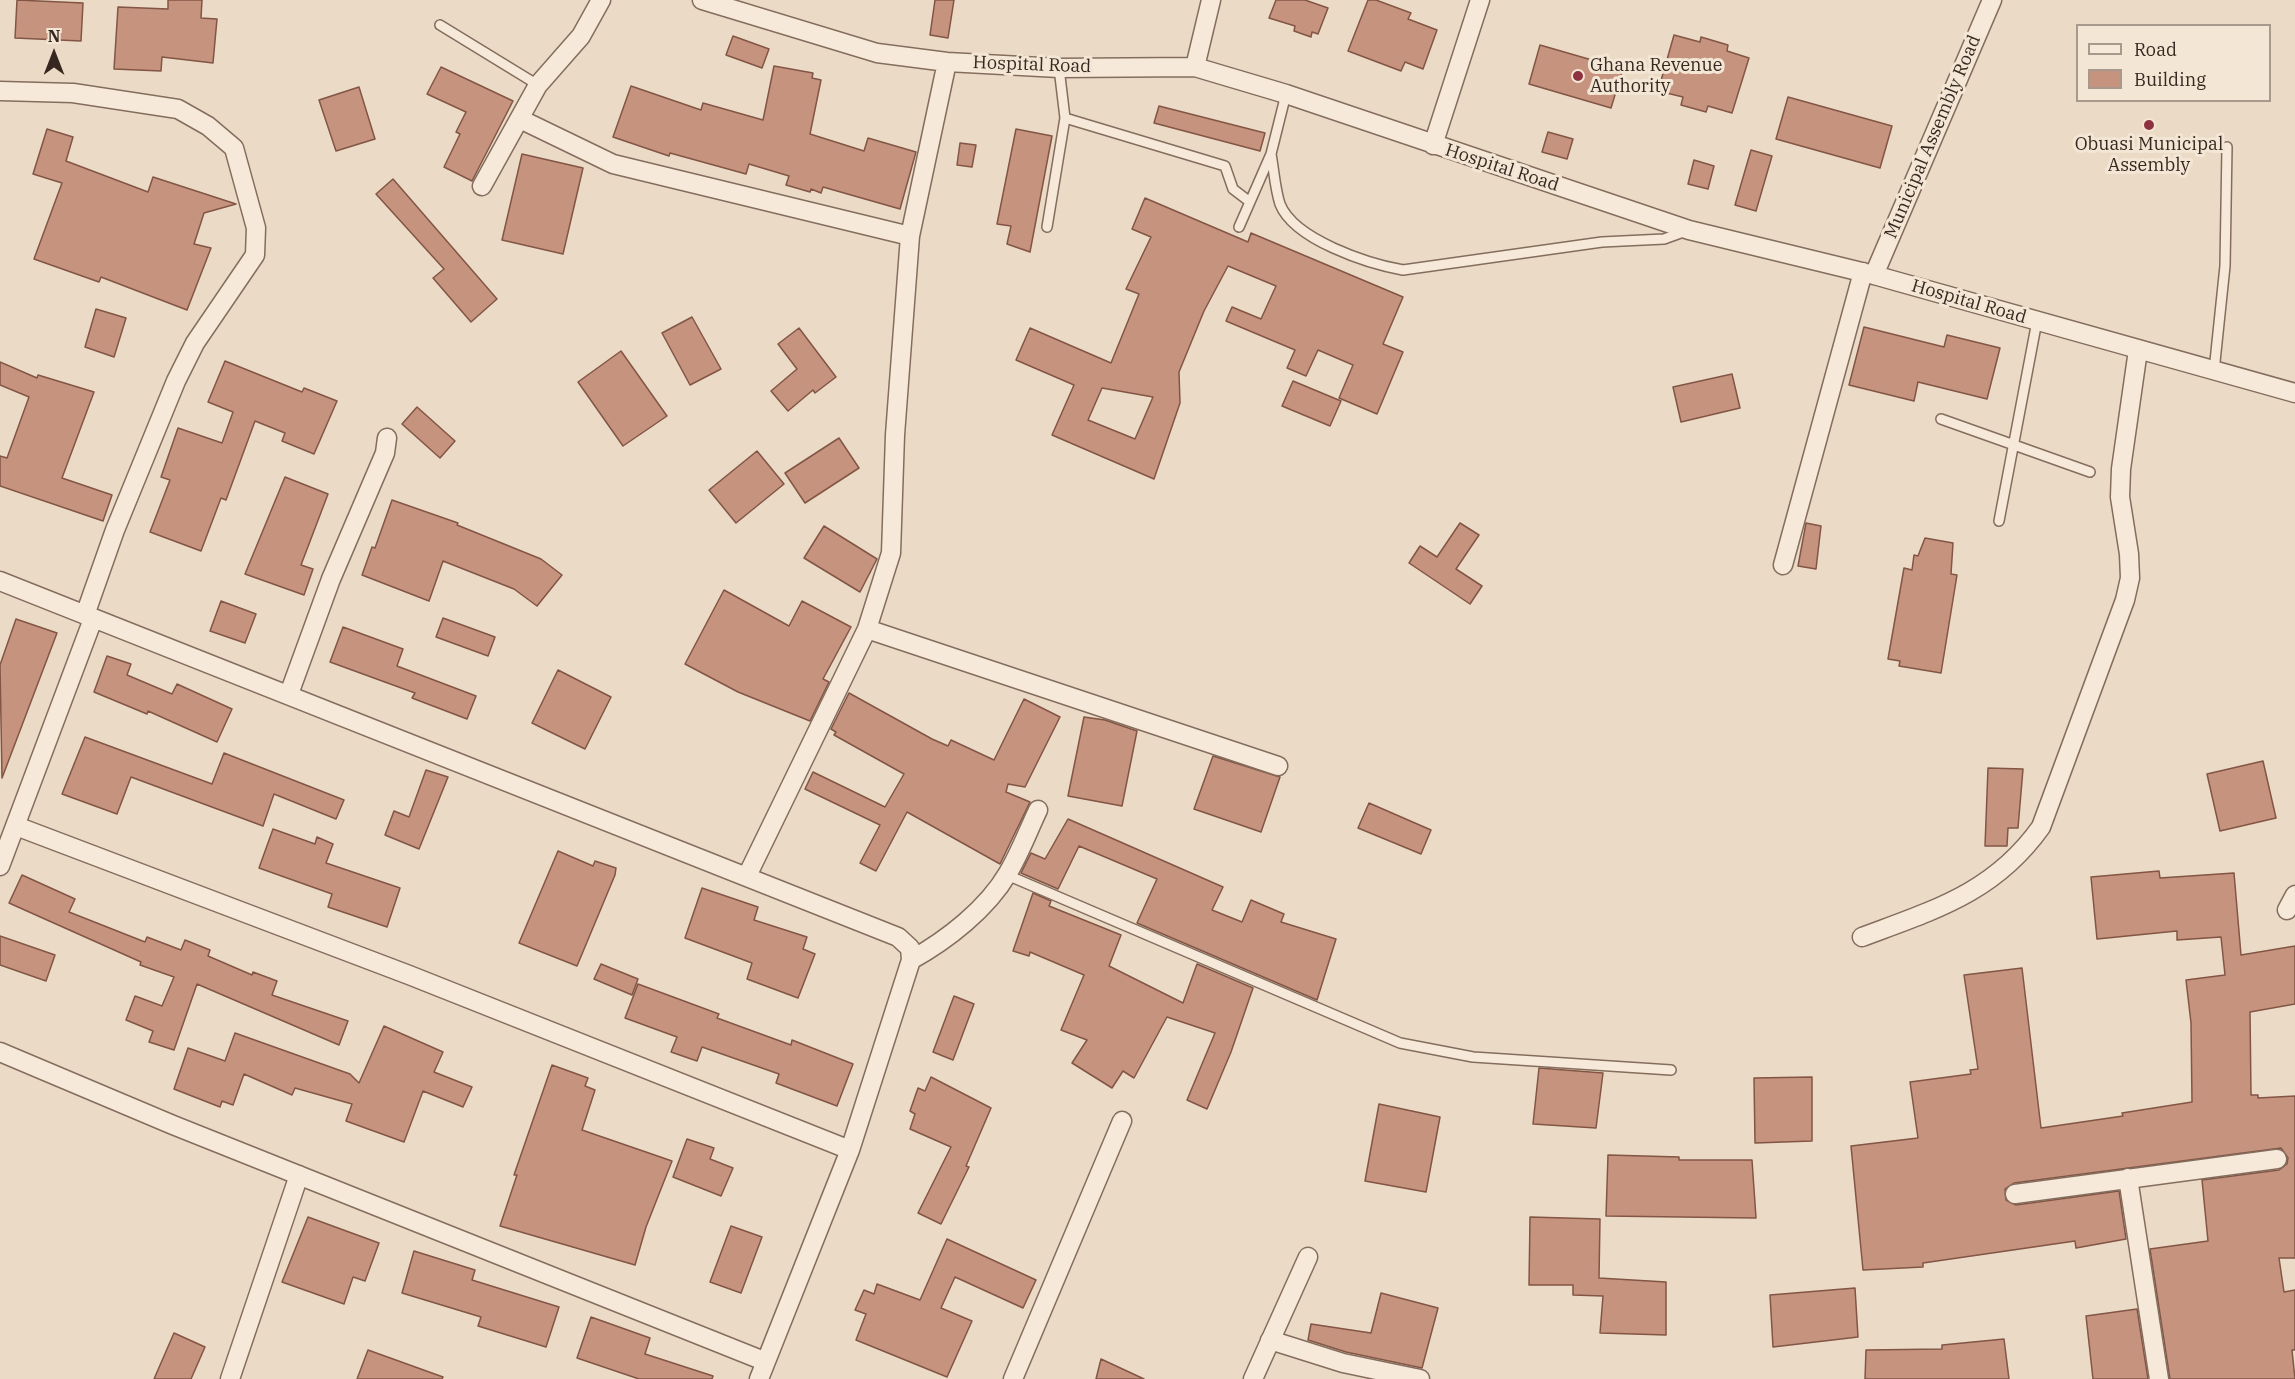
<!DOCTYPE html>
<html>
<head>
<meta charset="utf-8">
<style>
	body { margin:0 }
	#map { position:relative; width:2295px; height:1379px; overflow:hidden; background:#ebdbc6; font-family:"IBM Plex Serif",serif }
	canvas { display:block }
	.legend { position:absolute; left:2076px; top:24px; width:195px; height:78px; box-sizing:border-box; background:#f3e6d5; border:2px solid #a79a8d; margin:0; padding:8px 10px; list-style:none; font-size:18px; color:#362820 }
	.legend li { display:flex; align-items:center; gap:12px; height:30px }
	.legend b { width:30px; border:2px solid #a79a8d }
	.north { position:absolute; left:24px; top:24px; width:60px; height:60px; -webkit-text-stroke:4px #f3e6d5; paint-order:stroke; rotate:0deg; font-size:16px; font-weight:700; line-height:24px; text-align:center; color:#362820 }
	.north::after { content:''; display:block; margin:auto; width:21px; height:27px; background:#362820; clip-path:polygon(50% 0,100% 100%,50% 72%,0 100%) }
</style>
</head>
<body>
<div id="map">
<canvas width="2295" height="1379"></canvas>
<ul class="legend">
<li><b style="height:8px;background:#f6e9d9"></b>Road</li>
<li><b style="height:16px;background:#c6937f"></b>Building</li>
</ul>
<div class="north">N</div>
</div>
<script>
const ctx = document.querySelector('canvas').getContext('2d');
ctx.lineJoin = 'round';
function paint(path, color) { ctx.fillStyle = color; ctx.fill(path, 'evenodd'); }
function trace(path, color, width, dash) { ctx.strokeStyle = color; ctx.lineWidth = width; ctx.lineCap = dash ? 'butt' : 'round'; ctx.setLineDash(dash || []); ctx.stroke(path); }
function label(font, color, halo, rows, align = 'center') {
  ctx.font = font + ' "IBM Plex Serif",serif'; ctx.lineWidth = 6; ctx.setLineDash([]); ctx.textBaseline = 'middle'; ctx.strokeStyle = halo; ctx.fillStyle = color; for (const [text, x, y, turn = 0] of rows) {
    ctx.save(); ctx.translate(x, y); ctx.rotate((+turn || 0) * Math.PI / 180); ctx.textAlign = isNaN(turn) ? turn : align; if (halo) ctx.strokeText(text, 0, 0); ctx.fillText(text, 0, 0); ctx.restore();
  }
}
const building = new Path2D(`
	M17 0 83 3 81 41 15 38Z
	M168 0H202L201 18 217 19 213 63 162 57 161 71 114 69 118 7 168 9Z
	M935 0H954L948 38 930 35Z
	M1276 0H1305L1328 8 1318 34 1312 32 1311 37 1294 31 1295 26 1269 18Z
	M1368 0H1376L1411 13 1408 19 1437 30 1423 69 1405 62 1401 71 1348 51Z
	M1674 35 1700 42 1701 37 1728 45 1727 51 1749 58 1732 113 1708 106 1706 112 1681 105 1683 97 1658 91Z
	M733 36 769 49 762 68 726 55Z
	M1540 45 1623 69 1611 108 1529 84Z
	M774 66 813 73 812 78 821 80 810 134 864 151 868 138 916 152 900 209 823 187 821 193 811 189 810 192 786 185 789 176 749 164 746 174 670 153 669 156 613 137 631 86 701 110 703 103 763 120Z
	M441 67 513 101 472 181 444 167 460 134 456 132 466 112 427 94Z
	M359 87 375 139 336 151 319 100Z
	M1788 97 1892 126 1880 168 1776 139Z
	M1159 106 1265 133 1260 151 1154 123Z
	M47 129 73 137 66 161 148 192 153 177 236 204 204 213 194 244 211 248 187 310 101 277 99 282 34 259 62 183 33 174Z
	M1016 129 1052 136 1030 252 1007 244 1011 226 997 224Z
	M1548 132 1573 139 1567 159 1542 152Z
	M960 143 976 145 972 167 957 165Z
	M1751 150 1772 156 1756 211 1735 205Z
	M522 154 583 168 563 254 502 240Z
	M1694 160 1714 166 1708 189 1688 184Z
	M393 179 497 299 471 322 433 278 444 269 376 194Z
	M1145 198 1248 242 1251 233 1403 297 1383 344 1403 352 1377 414 1339 398 1353 365 1318 350 1306 376 1287 368 1295 350 1226 321 1232 307 1261 319 1276 286 1228 266 1204 311 1179 372 1180 403 1154 479 1052 435 1074 385 1016 360 1030 328 1111 363 1139 294 1126 289 1151 237 1132 229ZM1102 388 1153 397 1135 439 1088 420Z
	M96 309 126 318 114 357 85 347Z
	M692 317 721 369 690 385 662 333Z
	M1864 327 1944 347 1947 335 2000 348 1987 399 1918 382 1914 401 1849 385Z
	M799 328 836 377 815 393 813 390 788 411 771 391 797 369 778 344Z
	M621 351 667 416 623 446 578 382Z
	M225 361 302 392 304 388 337 401 314 454 282 441 285 433 255 421 226 500 221 498 201 551 150 532 170 480 161 477 178 428 222 443 233 412 208 402Z
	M0 362 37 378 38 375 94 392 62 478 112 495 103 521 0 486V456L7 458 29 397 0 385Z
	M1732 374 1740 408 1681 422 1673 387Z
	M1293 381 1341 401 1330 426 1282 406Z
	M417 407 455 441 440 458 402 424Z
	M839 438 859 468 805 503 785 473Z
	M757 451 784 484 736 523 709 490Z
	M285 477 328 494 301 565 313 569 304 595 245 574Z
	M392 500 458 523 457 525 541 559 562 575 537 606 514 589 443 561 429 601 362 575 372 547 375 548Z
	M1460 523 1479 535 1456 569 1482 586 1470 604 1409 563 1420 546 1437 557Z
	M1806 523 1821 526 1816 569 1798 566Z
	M824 526 877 559 860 592 804 558Z
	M1925 538 1953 543 1951 574 1957 575 1941 673 1899 666 1900 661 1888 659 1904 568 1912 570 1914 555 1918 556Z
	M724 590 789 626 802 601 851 627 823 679 829 682 810 721 738 692 685 664Z
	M221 601 256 614 245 643 210 631Z
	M443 618 495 637 488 656 436 637Z
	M16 619 57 633 2 778 0 665Z
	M343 627 403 649 397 666 476 696 467 719 412 698 415 693 330 662Z
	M107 656 131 664 127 675 172 694 177 684 232 709 217 742 148 711 147 714 94 692Z
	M558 670 611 697 585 749 532 723Z
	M849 693 932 739 948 746 951 740 994 760 1024 699 1060 717 1025 787 1008 784 1006 792 1030 802 1000 864 907 812 876 871 860 863 880 825 805 789 813 772 885 807 904 774 834 735 836 732 831 729Z
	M1084 717 1105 720 1137 731 1122 806 1068 796Z
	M85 737 212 784 224 753 344 800 336 819 274 794 263 826 131 777 117 814 62 794Z
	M1213 756 1280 777 1261 832 1194 809Z
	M2263 761 2276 818 2220 831 2207 774Z
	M1988 768 2023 769 2018 828H2008L2007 846H1985Z
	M426 770 448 777 419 849 385 835 394 811 409 817Z
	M1369 803 1431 830 1421 854 1358 828Z
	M1068 819 1223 887 1212 910 1242 922 1251 900 1284 914 1281 922 1336 939 1317 1000 1137 923 1157 879 1079 846 1058 889 1021 873 1031 853 1045 859Z
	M273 829 315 844 317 837 333 844 326 863 400 888 387 927 328 907 332 894 259 868Z
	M558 851 593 866 595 861 616 868 615 875 577 966 519 943Z
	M2159 871 2160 878 2234 873 2241 955 2295 946V1004L2250 1012 2251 1095H2258V1098L2295 1096V1258H2279L2284 1292 2295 1290V1350H2292L2295 1379H2170L2150 1249 2208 1241 2202 1180 2279 1170 2287 1164 2288 1158 2281 1148 2014 1183 2005 1189 2006 1200 2016 1205 2119 1191 2126 1239 2076 1248 2075 1241 1923 1263V1267L1863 1270 1851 1146 1918 1138 1910 1082 1971 1074 1970 1070 1978 1069 1964 975 2022 968 2041 1128 2123 1116 2122 1113 2192 1102 2191 1023 2186 980 2225 975 2221 937 2177 940V931L2097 939 2091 877Z
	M22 875 75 899 69 912 145 942 147 937 181 950 185 940 210 950 208 956 252 975 253 972 277 981 272 995 348 1021 339 1045 197 984 174 1050 149 1042 153 1031 126 1020 135 996 162 1006 174 977 140 965 141 962 9 903Z
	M702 888 758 907 754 920 807 937 803 949 815 954 798 998 747 979 752 963 685 938Z
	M1033 893 1051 901 1049 906 1121 935 1109 966 1183 1003 1197 964 1253 988 1231 1052 1207 1109 1187 1100 1215 1033 1167 1017 1134 1078 1123 1071 1112 1088 1072 1063 1087 1040 1061 1030 1084 975 1030 952 1029 956 1013 951Z
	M0 936 55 955 46 981 0 965Z
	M601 964 638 979 632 995 594 979Z
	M638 984 719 1014 717 1018 791 1045 792 1040 853 1064 837 1106 776 1083 779 1074 702 1047 697 1061 671 1052 677 1037 625 1018Z
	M954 996 974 1004 953 1060 933 1052Z
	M384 1026 443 1052 434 1072 472 1087 463 1107 423 1091 404 1142 346 1121 352 1104 295 1088 292 1095 244 1074 233 1105 222 1101 220 1107 174 1089 188 1048 225 1061 235 1033 350 1074 359 1083Z
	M552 1065 588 1078 585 1086 595 1090 582 1130 672 1161 646 1227 635 1265 500 1226 517 1175H514Z
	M1539 1068 1603 1073 1596 1128 1533 1124Z
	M931 1077 991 1108 966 1166 969 1167 941 1224 918 1213 951 1147 910 1129 915 1114 910 1111 918 1088 925 1091Z
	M1812 1077V1141L1755 1143 1754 1078Z
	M1379 1104 1440 1117 1426 1192 1365 1181Z
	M687 1139 714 1148 710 1159 733 1168 721 1196 673 1177Z
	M1608 1155 1679 1157V1160H1752L1756 1218 1606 1216Z
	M308 1217 379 1243 365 1281 353 1277 344 1304 282 1282Z
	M1530 1217 1600 1219 1599 1278 1666 1282V1335L1600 1333 1603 1296 1573 1295V1285H1529Z
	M731 1226 762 1237 741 1293 710 1282Z
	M947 1239 1036 1280 1023 1308 955 1277 941 1308 972 1321 947 1377 856 1340 866 1314 855 1310 864 1290 874 1294 877 1284 920 1300Z
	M414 1251 475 1270 472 1280 559 1307 546 1347 478 1326 481 1317 402 1293Z
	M1855 1288 1858 1337 1773 1347 1770 1295Z
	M1381 1293 1438 1308 1422 1368 1346 1352 1308 1340 1311 1324 1371 1333Z
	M2137 1309 2148 1379H2093L2086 1316Z
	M591 1317 650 1338 645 1354 713 1376 712 1379H639L577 1358Z
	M174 1333 205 1347 191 1379H154Z
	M2004 1339 2009 1379H1865L1866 1350 1942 1349V1345Z
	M368 1350 443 1377 442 1379H357Z
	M1101 1359 1144 1379H1096Z`);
const service = new Path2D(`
	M440 25 538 85
	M1059 68 1065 118
	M1271 154C1274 170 1275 189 1280 204 1294 240 1369 264 1403 270L1602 242 1664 239 1686 231
	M1047 227 1065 118 1225 166 1233 189 1250 202
	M1239 227 1271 154 1286 94
	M2214 371 2225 266 2227 147
	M1941 419 2090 472
	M1999 521 2037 321
	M1007 875 1400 1043 1473 1057 1671 1070`);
const minor = new Path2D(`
	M702 0 877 53 947 62 1059 68 1195 67 1286 94 1689 230 1874 275 2295 393
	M1195 67 1211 0
	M0 91 73 93 178 109 208 126 234 148 256 228 255 255 195 343 176 381 115 530 85 615
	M520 119 613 164 910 236
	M1433 145 1480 0
	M482 186 538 85 581 36 601 0
	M1874 275 1992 0
	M1783 565 1863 272
	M0 581 898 937 910 948 911 960 850 1150 759 1379
	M867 629 1278 766
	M289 694 331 579 385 453 387 438
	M16 826 409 975 850 1150
	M0 866 93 619
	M747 876 867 629 891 553 895 435 910 236 947 62
	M2287 910 2295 895
	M1862 937C1934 910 1994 893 2041 827L2125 600 2130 578 2129 554 2120 497 2121 469 2138 350
	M911 960C947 940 987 909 1008 873 1020 853 1028 831 1038 810
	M0 1052 173 1125 764 1361
	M2128 1178 2159 1379
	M2015 1194 2277 1159
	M1270 1340 1343 1363 1420 1379
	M230 1379 299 1175
	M1013 1379 1122 1121
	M1253 1379 1308 1257`);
const markers = [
	[1578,76,6,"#8e323f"],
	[2149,125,6,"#8e323f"]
];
const streetNames = [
	["Hospital Road",1032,65,2],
	["Municipal Assembly Road",1933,137,-67],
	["Hospital Road",1502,168,18],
	["Hospital Road",1969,302,16]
];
const poiNames = [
	["Ghana Revenue",1590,66],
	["Authority",1590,87],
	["Obuasi Municipal",2149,145,"center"],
	["Assembly",2149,166,"center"]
];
paint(building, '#c6937f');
trace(building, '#825545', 1.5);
trace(service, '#846d5d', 12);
trace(minor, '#846d5d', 21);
trace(service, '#f6e9d9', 9);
trace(minor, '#f6e9d9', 18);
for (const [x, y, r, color] of markers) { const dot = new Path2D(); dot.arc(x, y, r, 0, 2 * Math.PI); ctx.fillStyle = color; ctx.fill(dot); trace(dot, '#f3e6d5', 2); }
label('18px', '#362820', '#f3e6d5', streetNames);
label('18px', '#362820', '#f3e6d5', poiNames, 'left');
</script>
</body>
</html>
